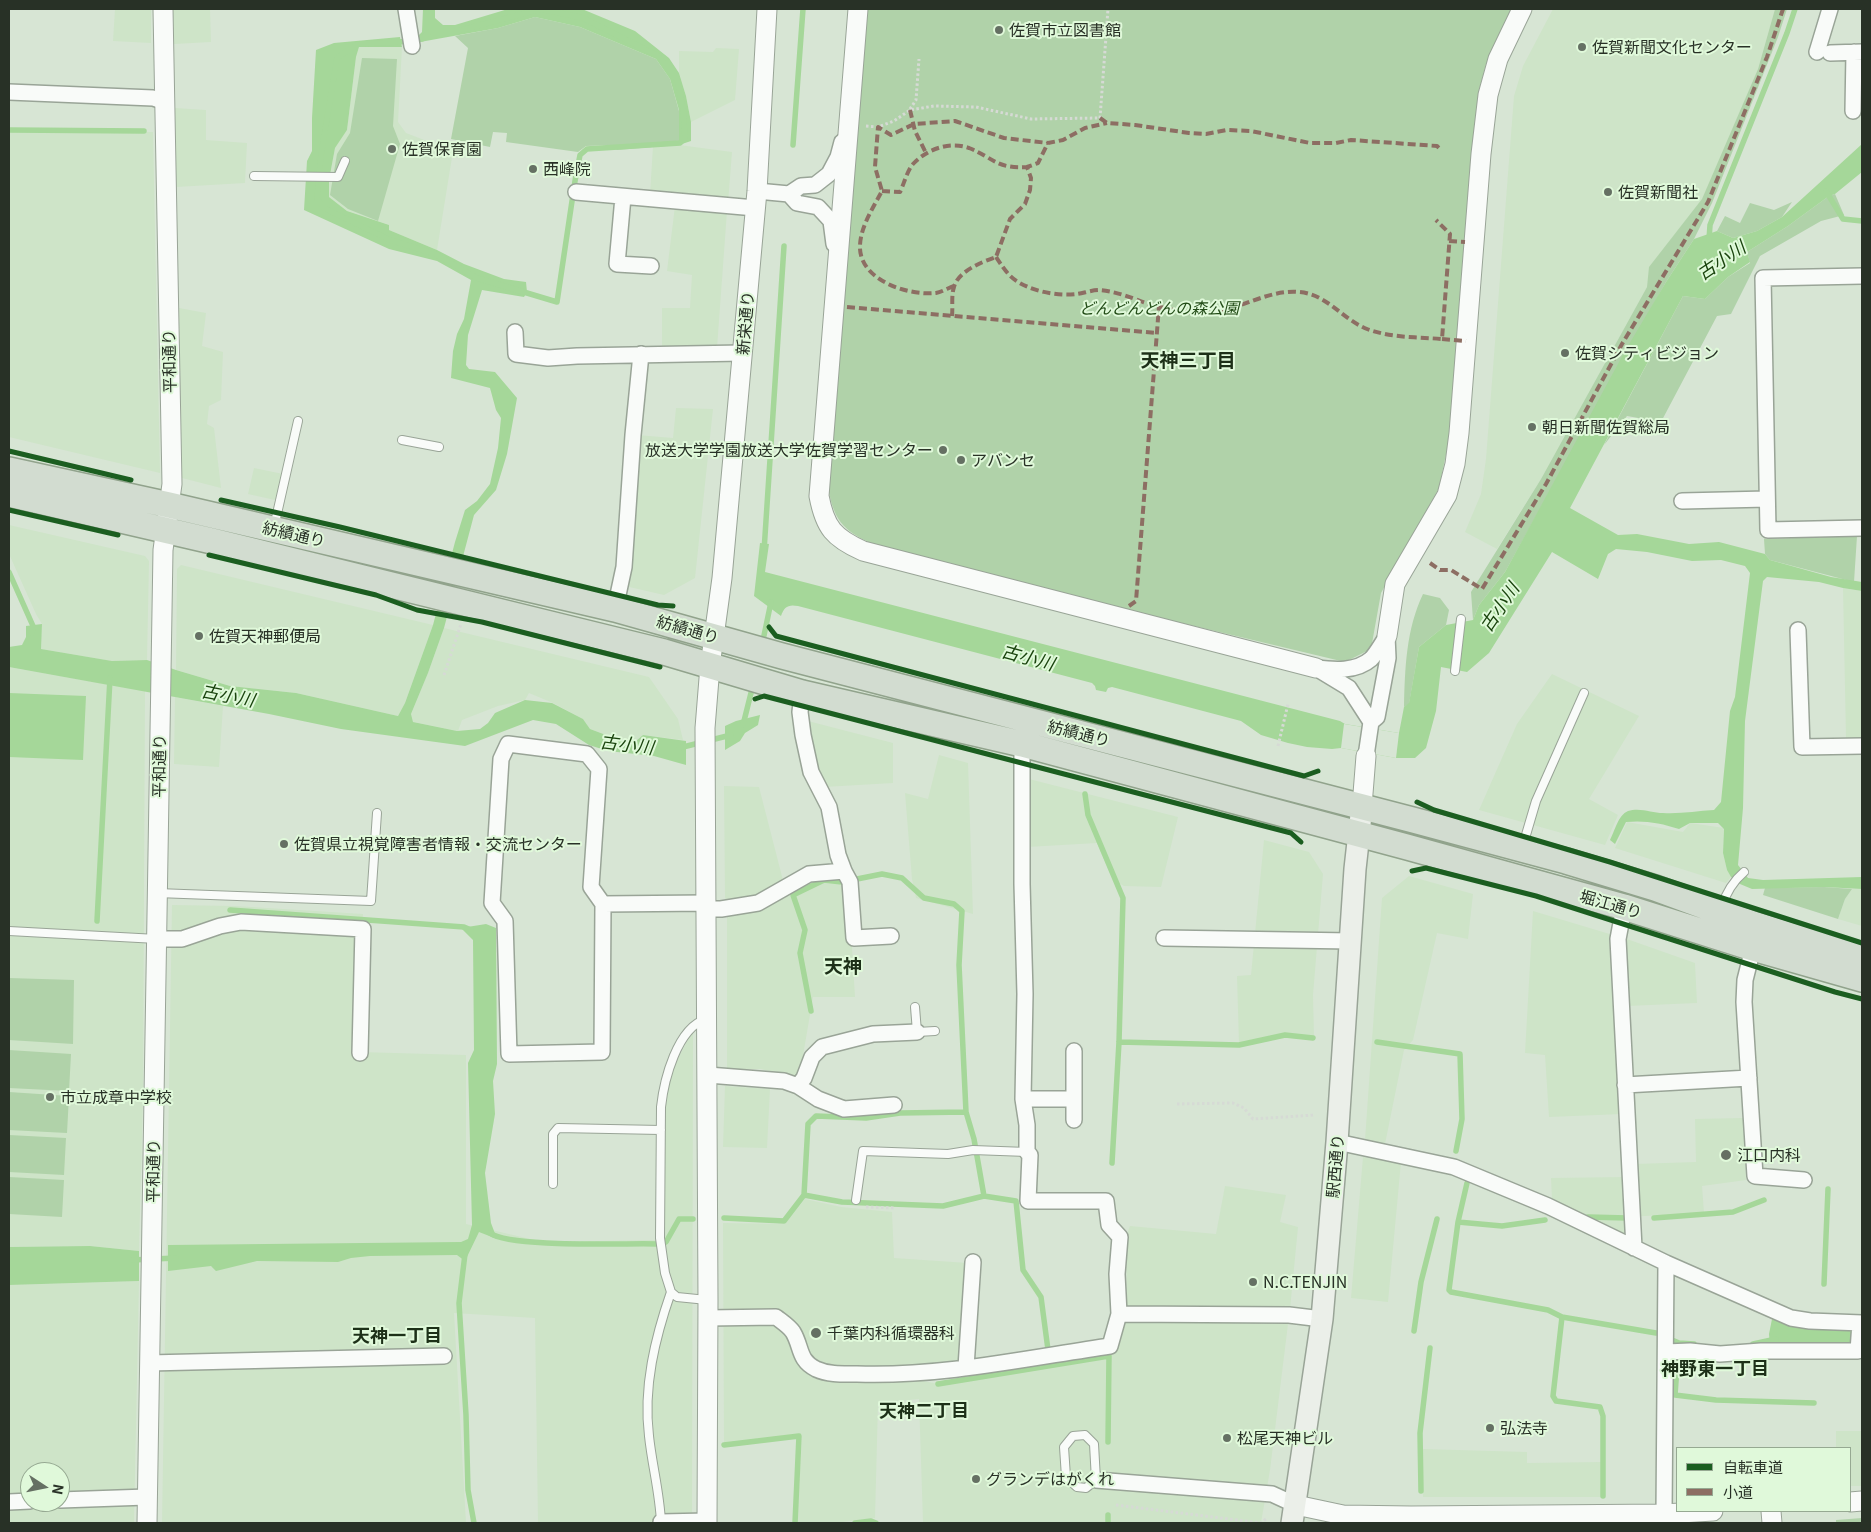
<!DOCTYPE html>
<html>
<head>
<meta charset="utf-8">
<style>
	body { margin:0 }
	#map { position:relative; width:1871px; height:1532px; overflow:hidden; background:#d7e5d4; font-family:Georgia,"Noto Sans JP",serif }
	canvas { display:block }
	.frame { position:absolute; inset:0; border:10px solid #283126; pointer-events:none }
	.legend { position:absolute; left:1676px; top:1447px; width:175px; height:65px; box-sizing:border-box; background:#e0f9da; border:1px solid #96a992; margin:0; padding:6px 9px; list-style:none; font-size:15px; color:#283126 }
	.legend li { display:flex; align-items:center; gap:10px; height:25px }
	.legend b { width:25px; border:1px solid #96a992 }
	.north { position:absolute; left:20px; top:1462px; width:50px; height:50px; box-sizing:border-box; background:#e0f9da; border:1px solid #96a992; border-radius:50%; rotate:101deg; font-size:14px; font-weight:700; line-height:20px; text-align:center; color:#283126 }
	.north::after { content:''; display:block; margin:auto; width:18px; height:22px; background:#657063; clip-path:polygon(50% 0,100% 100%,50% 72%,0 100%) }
</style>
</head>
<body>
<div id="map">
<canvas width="1871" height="1532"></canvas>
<div class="frame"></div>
<ul class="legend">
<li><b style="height:6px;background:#1b5e20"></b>自転車道</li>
<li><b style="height:6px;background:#8d6e63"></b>小道</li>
</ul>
<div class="north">N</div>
</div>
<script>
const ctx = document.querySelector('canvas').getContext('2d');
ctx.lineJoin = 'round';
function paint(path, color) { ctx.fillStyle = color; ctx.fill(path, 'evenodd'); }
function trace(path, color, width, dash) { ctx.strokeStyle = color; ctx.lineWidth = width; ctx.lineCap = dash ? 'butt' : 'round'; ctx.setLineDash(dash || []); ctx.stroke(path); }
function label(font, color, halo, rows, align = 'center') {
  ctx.font = font + ' Georgia,"Noto Sans JP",serif'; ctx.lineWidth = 4; ctx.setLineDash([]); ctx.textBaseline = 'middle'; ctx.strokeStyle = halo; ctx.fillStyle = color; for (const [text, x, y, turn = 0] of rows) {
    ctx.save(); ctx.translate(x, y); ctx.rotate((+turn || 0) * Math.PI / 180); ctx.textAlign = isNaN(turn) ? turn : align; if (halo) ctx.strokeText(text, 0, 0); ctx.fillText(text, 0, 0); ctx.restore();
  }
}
const built = new Path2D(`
	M115 9H151V43L113 41Z
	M173 9H210L211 42 174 44Z
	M1553 9H1775L1758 69 1702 200 1650 267 1647 287 1541 479 1497 549 1465 532 1481 494 1486 459 1514 96 1523 66Z
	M359 47H402L398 122 406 133 453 151 437 250 389 230V225L347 211 329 197V180L335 148 347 130 356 57Z
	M716 48 739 49 735 100 691 122 686 96 679 73V51L713 52Z
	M175 108 206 110V140L247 143 245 183 176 187Z
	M9 130 153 132 160 473 9 437Z
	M679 145 732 152 728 203 650 195 653 146Z
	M675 206 727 211 717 348 662 349V308H690L692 275 667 271Z
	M179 308 206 313 202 346 223 352 221 400 209 406 207 424 214 428 221 488 182 478Z
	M676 408 713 409 695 578 664 595 625 586 637 435 673 438Z
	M254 468 283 474 275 500 248 494Z
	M9 525 145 556 149 561 147 660 112 661 40 649 42 624 36 614 9 554Z
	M181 565 433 625 405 703 398 716 296 693 230 686 176 670 177 569Z
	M1843 588 1862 591V738H1846Z
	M444 628 649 677 678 719 683 740 643 735 636 741H622L590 729 583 719 553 703 529 693 525 700 498 706 462 720 458 731 413 722 411 714 428 673Z
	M9 667 145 691 143 1096 139 1251 90 1246 9 1247Z
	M1552 674 1639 716 1589 799 1618 815 1605 845 1479 810 1517 724Z
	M175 697 223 706 219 767 174 764Z
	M804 720 893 743V783L824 787 814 771Z
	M939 755 968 763 973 914 916 898 912 879 905 793 928 799Z
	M1029 779 1178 817 1161 887 1124 886 1113 880 1097 843 1027 847Z
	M724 786 759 787 786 892 810 879 844 878 852 947 855 997H813L799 1079 761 1069H727V916L725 896Z
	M1627 822 1683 832 1690 823 1724 828 1723 853 1727 870 1731 877 1726 883 1615 848Z
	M1264 840 1309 852 1323 874 1313 995 1314 1037 1285 1034 1239 1044 1237 976 1251 975Z
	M1409 876 1473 894 1468 939 1437 933 1413 1040 1404 1050 1385 1144 1365 1140 1382 898Z
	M1852 889H1862V926L1838 919 1845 899Z
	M172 905 235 906 363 914 359 1052 466 1055V1224L543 1242 655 1240 661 1109 671 1072 693 1030 692 1523H538L535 1318 454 1313 466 1523H162Z
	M1533 911 1613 935 1622 1114 1549 1117 1545 1055 1525 1053Z
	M1624 938 1695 963 1697 1003 1627 1006Z
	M725 1086 770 1089 767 1148 723 1147Z
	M1743 1118 1746 1180 1702 1186 1704 1213 1626 1217 1629 1239 1552 1199 1551 1178 1626 1177 1635 1164 1696 1162 1695 1119Z
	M1363 1157 1401 1162 1388 1302 1351 1298Z
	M1225 1186 1286 1195 1280 1222 1298 1227 1290 1309 1127 1308 1126 1237 1130 1226 1216 1234Z
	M805 1199 841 1207 892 1212 894 1258 968 1263 960 1362 917 1368H852L824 1365 819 1379H914L938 1384 1111 1357 1124 1321 1288 1324 1270 1470 1261 1523H1110V1513L1104 1523H911L923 1522 919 1399 878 1403 875 1518 835 1523H797L802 1435 798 1434 724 1443 723 1223 785 1224Z
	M139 1281 134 1523H9V1285ZM30 1472H60V1502H30Z
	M1836 1431H1862V1486H1850V1448H1836Z
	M1422 1449 1527 1452V1463L1602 1462V1497H1423Z`);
const green = new Path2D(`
	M866 9H1511L1486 64 1479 90 1473 147 1451 430 1439 488 1381 593 1371 649 1345 662 1144 614 875 545C846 532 835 523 829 492Z
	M1775 9H1787L1778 37 1712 203 1694 239 1666 282 1505 572 1479 605 1473 620 1471 592 1541 479 1647 287 1649 267 1702 199 1758 69Z
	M535 17 580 27 656 59 670 79 679 111V145L617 150 611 145 586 146 578 152 506 142 507 133 493 132 490 147 451 139 468 48 455 36 498 28Z
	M362 58 397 59 393 126 400 144 378 221 348 209 330 195 337 154 350 133Z
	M1835 194 1844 215 1821 221 1760 256 1731 314 1717 316 1661 422 1627 416 1604 445 1683 296 1705 299 1728 277 1750 263 1747 252 1788 226 1829 196Z
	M1792 202 1782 217 1757 231 1733 238 1717 231 1725 216 1740 223 1750 203 1774 210Z
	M1857 536 1854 582 1770 560 1765 554 1764 539Z
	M1423 594 1440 598 1449 610 1446 625 1419 647 1409 704 1404 707C1405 668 1406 630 1423 594Z
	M1824 887 1852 889 1845 899 1838 919 1763 895 1765 888Z
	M9 978 74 980 73 1044 9 1040Z
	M9 1050 71 1054 69 1091 9 1088Z
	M9 1092 69 1096 67 1133 9 1130Z
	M9 1135 66 1138 64 1175 9 1172Z
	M9 1177 64 1180 62 1217 9 1214Z
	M1862 1518V1523H1836V1520Z`);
const water = new Path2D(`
	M423 9H435V18L443 25H455L508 9H582L635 31 669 58 679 73 686 96 691 122V141L679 145V110L670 79 656 59 580 27 535 17 498 28 420 42 418 36 422 32Z
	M400 37 402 47H359L356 57 347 130 335 148 329 180V197L347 211 389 225V230L437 250 464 264 504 279 526 282 527 292 524 297 482 290 468 335 466 365 469 369 495 372 517 398 507 454 496 490 474 515 444 628 428 673 411 714 413 722 457 731 480 729 488 723 495 713 525 700 552 703 583 719 590 729 622 741H636L643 735 686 741V765L654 756 608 751 589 745 556 724 533 720 465 746 341 729 269 714 9 667V647L22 645 26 637V626L42 624 41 649 112 661 147 660 176 670 230 686 296 693 398 716 405 703 433 625 455 542 465 510 477 501 490 484 498 448 501 418 496 410 490 388 451 378 453 351 457 334 464 319 471 280 437 261 389 249 304 210 307 161 312 151V118L316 50 334 43Z
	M1862 144V172L1835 194 1829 196 1788 226 1747 252 1750 262 1728 277 1705 299 1683 296 1570 508 1618 535 1637 534 1689 544 1719 542 1765 554 1770 560 1831 577 1862 582V591L1843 588 1819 582 1767 577 1763 581 1745 721 1743 808 1738 865 1748 878 1763 880 1862 877V889L1824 887 1752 889 1740 884 1731 877 1727 870 1723 853 1724 829 1718 823H1690L1679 829C1661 823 1644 820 1626 822L1615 844 1610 840C1615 831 1618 815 1628 811 1640 807 1652 813 1663 813 1680 814 1697 811 1714 810L1721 802 1730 711 1735 697 1750 573 1745 566 1721 560 1692 561 1647 552 1616 549 1608 554 1598 579 1552 552 1489 653 1467 672 1441 667 1436 711 1426 748 1415 758H1396L1341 748 1332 749 1307 747 1288 743 1261 735 1241 721 1112 687 1108 688 1106 692 1096 690 1095 686 1092 683 798 606C788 604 784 607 781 616L754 596 760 543 769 544 765 572 1340 721 1345 724 1399 733 1404 707 1409 703 1419 647 1446 625 1473 620 1479 605 1505 572 1625 351 1666 282 1694 239 1717 231 1733 238 1757 231 1782 217Z
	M9 693 86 696 83 760 9 757Z
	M760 715 758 725 745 733 740 741 725 750V726L736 721Z
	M486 924 496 928 497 1064 493 1081 495 1114 485 1173 491 1223 497 1239 479 1232 465 1261 457 1255 370 1256 351 1258 338 1262 257 1261 216 1271 211 1266 168 1271V1245L461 1242 468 1239 472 1225 468 1063 474 1050 473 940 461 928Z
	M90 1246 139 1251V1281L9 1285V1247Z
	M1772 1319 1834 1330H1862V1349L1770 1346 1769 1334Z`);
const pier = new Path2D(`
	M1344 724 1399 733 1396 758 1341 748Z`);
const stream = new Path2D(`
	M541 9 583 18 658 56 677 80 683 109 685 138 680 143 587 149 580 155 575 181 557 302 477 278 435 254 390 240 324 208 317 199 321 155 337 58 358 44 399 42 422 39 429 32H454Z
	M9 130 144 131
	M793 145 803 9
	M1826 191 1843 219 1862 221
	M1709 240 1710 225 1787 33 1795 9
	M764 551 784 246
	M9 572 33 626 32 633
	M762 645 771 602
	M743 725 753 685
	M679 748 731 735
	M1085 794 1088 815 1123 898 1119 1042 1112 1163
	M230 910 464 927 471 930
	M97 921 110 678
	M811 1011 800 953 805 930 793 895 824 880 842 882 882 874 902 878 924 898 954 904 962 911 959 965 966 1112 974 1139 984 1196
	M1119 1042 1239 1045 1285 1035 1313 1038
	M1377 1042 1460 1054 1462 1119 1456 1151
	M1467 1183 1458 1222 1449 1290 1451 1292 1548 1310 1562 1317 1656 1333
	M804 1195 808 1124 816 1116 866 1118 900 1113 966 1112
	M1588 1217 1628 1218
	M724 1218 784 1221 804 1195 842 1202 943 1206 984 1196 1016 1201 1023 1270 1041 1297 1050 1365
	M1654 1218 1733 1212 1764 1200
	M1458 1222 1502 1226 1545 1220
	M490 1233C510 1248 626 1243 657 1244L666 1242 679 1219H693
	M465 1254 459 1303 466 1415 468 1490 474 1523
	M132 1260 176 1258
	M1824 1284 1828 1189
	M1562 1317 1553 1396 1556 1401 1600 1407 1603 1416V1496
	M1414 1331 1421 1282 1437 1219
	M1672 1340 1679 1343 1694 1344
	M1753 1344 1776 1339
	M1678 1353 1675 1395 1716 1400 1814 1403
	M938 1384 1109 1356 1108 1442
	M724 1445 799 1436 795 1523
	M1421 1491 1420 1433 1430 1348
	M855 1523 871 1521 876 1523
	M1108 1523V1515`);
const path = new Path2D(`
	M910 109 916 100 919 59
	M866 126 878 127 894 121 910 110 934 106 976 107 1031 119 1100 118 1108 9
	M444 675 461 624
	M1278 746 1288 704
	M1177 1104 1233 1103 1244 1108 1253 1119 1315 1115
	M866 1207 895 1208
	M1116 1505 1261 1523 1266 1519`);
const service = new Path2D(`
	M254 176 338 177 345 161
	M402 440 439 447
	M274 527 298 421
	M1455 671 1461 619
	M1523 845 1536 801 1584 693
	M157 893 371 901 377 813
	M1721 908C1726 893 1732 882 1744 872
	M9 931 157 939
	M915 1007 917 1032 935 1031
	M706 1019C677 1028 664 1080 661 1107L660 1238 665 1273 671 1292 677 1297 707 1300
	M553 1184V1134L558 1128 661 1130
	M856 1200 863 1151 948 1154 973 1150 1027 1152
	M1085 1435 1094 1444 1096 1480 1086 1488 1077 1487 1066 1477 1064 1447 1073 1436Z
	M661 1523C660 1494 652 1465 649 1436 643 1387 655 1338 671 1292`);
const minor = new Path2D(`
	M406 9 412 46
	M1817 52 1830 9
	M1830 53 1862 52
	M9 92 153 98 165 102
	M1853 111 1854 52
	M757 191 789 194 801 186 815 185 829 174 838 157 842 142
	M576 192 755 208
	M789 194 797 203 818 207 831 221 834 244
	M623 197 617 264 651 266
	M1862 276 1763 278 1768 530 1862 528
	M515 332 516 354 548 358 577 356 742 353
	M1682 501 1767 499
	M615 609 624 567 633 435 641 354
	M1798 630 1802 747 1862 746
	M1316 668C1334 670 1356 672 1371 659 1377 653 1382 643 1387 636
	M1321 671 1349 688 1371 722
	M802 693 800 712 803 735 811 772 829 807 838 855 844 871 850 882 854 938 891 936
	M1022 744V884L1025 994 1023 1099 1027 1125V1152L1030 1155 1028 1201H1106L1109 1225 1120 1237 1117 1274 1119 1314
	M1366 756 1371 722 1377 717 1388 658 1387 636
	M603 904 591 887 599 769 587 754 508 744 501 759 492 903 505 921 509 1054 602 1052 603 904 707 903
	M1624 907 1618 939 1634 1248
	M707 909H721L758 903 809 874 844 871
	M1164 938 1351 941
	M157 939H182L220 926 241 922 363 929 360 1053
	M1753 948 1745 980 1744 1002 1755 1176 1804 1180
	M1074 1051V1120
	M708 1075 784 1081 798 1086 818 1099 844 1109 894 1105
	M1625 1085 1749 1078
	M798 1086 804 1078 812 1057 822 1047 873 1034 917 1032
	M1023 1099H1074
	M1337 1142 1454 1167 1548 1206 1666 1263 1791 1318 1810 1321 1862 1323
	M708 1318 776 1317C781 1321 789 1326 793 1332 802 1347 798 1360 816 1369 829 1375 844 1374 857 1374 940 1377 1028 1358 1110 1346L1119 1314 1289 1315 1322 1319
	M1666 1352 1690 1351 1720 1354 1761 1351H1858L1860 1323
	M149 1363 444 1356
	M966 1367 973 1262
	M1096 1480 1272 1494 1296 1505
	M60 1500 147 1497
	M9 1502 30 1501
	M1664 1514 1666 1263
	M661 1522 707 1521`);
const tertiary = new Path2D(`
	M858 9 819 496C825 528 834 538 863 551L1316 668
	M1387 636 1395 584 1447 495 1455 464 1459 433 1481 154 1488 95 1498 59 1522 9
	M1362 806 1366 756
	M1850 1502 1862 1501
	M1296 1505 1343 1515 1411 1516 1664 1514 1713 1511
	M1771 1511 1772 1523
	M147 1523 163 550 172 484 163 9
	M707 1523 708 1300 705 728 710 666 722 578 757 191 767 9`);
const secondary = new Path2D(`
	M1292 1523 1322 1319 1337 1142 1355 869 1362 806`);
const trunk = new Path2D(`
	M9 470 169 505 615 609 782 656 1413 820 1566 861 1655 888 1753 924 1862 957
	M9 494 212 541 664 652 802 693 1022 744 1407 847 1624 907 1753 948 1862 979`);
const quiet = new Path2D(`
	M910 110 915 131 926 153
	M1100 118 1107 123 1135 125 1189 133 1206 134 1227 130 1251 131 1310 143H1336L1351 140 1437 146 1441 150
	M882 191 900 192C904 184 907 171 913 164 927 149 950 141 969 148 994 158 996 169 1027 167
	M1449 241 1465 242
	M996 257C1006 272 1011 280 1028 287 1042 293 1062 296 1077 294 1084 293 1092 290 1099 290 1114 291 1130 297 1143 302 1162 308 1183 313 1203 313 1234 314 1265 289 1299 292 1327 294 1342 319 1367 329 1391 338 1417 337 1442 339L1450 234 1436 220
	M954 286C948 288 942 292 936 293 908 296 858 280 860 245 861 226 873 208 882 191L875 167 878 127 891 135 914 124 955 121 1004 138 1048 143
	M847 307 1157 333
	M952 316C953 307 951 296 954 287 958 271 982 262 996 257L1010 219 1025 204 1030 190 1031 178 1027 167 1038 163 1048 143 1063 140 1085 128 1107 123
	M1442 339 1466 341
	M1430 563 1440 570H1451L1482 589 1546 484 1622 344 1708 202 1767 57 1783 9
	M1129 606 1136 601 1159 306`);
const cycleway = new Path2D(`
	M9 451 131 480
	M221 500 340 527 658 605 673 606
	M9 510 118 535
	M209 555 376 595 417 610 482 622 660 667
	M769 627 776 636 1304 776 1318 771
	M755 699 764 696 1291 833 1301 842
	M1417 802 1434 810 1610 862 1862 943
	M1412 871 1426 868 1536 896 1835 992 1862 999`);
const markers = [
	[999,30,5,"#657063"],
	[1582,47,5,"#657063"],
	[392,149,5,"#657063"],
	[533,169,5,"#657063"],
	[1608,192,5,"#657063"],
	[1565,353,5,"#657063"],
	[1532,427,5,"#657063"],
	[943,450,5,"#657063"],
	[961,460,5,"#657063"],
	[199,636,5,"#657063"],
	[284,844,5,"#657063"],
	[50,1097,5,"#657063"],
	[1726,1155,6,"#657063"],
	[1253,1282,5,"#657063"],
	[816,1333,6,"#657063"],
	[1490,1428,5,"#657063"],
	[1227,1438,5,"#657063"],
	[976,1479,5,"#657063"]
];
const poiNames = [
	["佐賀市立図書館",1009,30],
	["佐賀新聞文化センター",1592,47],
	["佐賀保育園",402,149],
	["西峰院",543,169],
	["佐賀新聞社",1618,192],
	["佐賀シティビジョン",1575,353],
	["朝日新聞佐賀総局",1542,427],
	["放送大学学園放送大学佐賀学習センター",933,450,"right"],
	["アバンセ",971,460],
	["佐賀天神郵便局",209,636],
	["佐賀県立視覚障害者情報・交流センター",294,844],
	["市立成章中学校",60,1097],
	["江口内科",1737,1155],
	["N.C.TENJIN",1263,1282],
	["千葉内科循環器科",827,1333],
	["弘法寺",1500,1428],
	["松尾天神ビル",1237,1438],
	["グランデはがくれ",986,1479]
];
const parkNames = [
	["どんどんどんの森公園",1159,308]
];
const streetNames = [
	["新栄通り",745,323,-85],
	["平和通り",169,361,-91],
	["紡績通り",294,534,13],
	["紡績通り",688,629,16],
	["紡績通り",1079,733,14],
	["平和通り",159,766,-89],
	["堀江通り",1611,904,16],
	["駅西通り",1335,1166,-85],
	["平和通り",153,1171,-89]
];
const waterNames = [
	["古小川",1721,260,-34],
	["古小川",1499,607,-56],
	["古小川",1028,657,15],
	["古小川",228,695,11],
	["古小川",627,744,7]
];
const neighbourhoodNames = [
	["天神一丁目",397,1335],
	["神野東一丁目",1715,1368],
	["天神二丁目",924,1410]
];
const quarterNames = [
	["天神三丁目",1188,360],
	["天神",843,966]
];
paint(built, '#cee4c8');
paint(green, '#b0d2a9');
paint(water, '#a5d799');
paint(pier, '#d7e5d4');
trace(stream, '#a5d799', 5.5);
trace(service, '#99a497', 10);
trace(minor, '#99a497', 18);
trace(tertiary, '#99a497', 21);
trace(secondary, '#99a497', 24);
trace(trunk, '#91a38c', 28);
trace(path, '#d6dad5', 3, [2.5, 2.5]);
trace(service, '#f9fbf9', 8);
trace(minor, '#f9fbf9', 15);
trace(tertiary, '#f9fbf9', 19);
trace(secondary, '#ebefe9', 21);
trace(trunk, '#d2dcd0', 25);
trace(quiet, '#8d6e63', 4, [8, 4]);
trace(cycleway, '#1b5e20', 5);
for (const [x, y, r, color] of markers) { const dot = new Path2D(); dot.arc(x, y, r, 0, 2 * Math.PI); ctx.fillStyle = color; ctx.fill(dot); trace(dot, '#e0f9da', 2); }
label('16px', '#283126', '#e0f9da', poiNames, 'left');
label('italic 16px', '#224c17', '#e0f9da', parkNames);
label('16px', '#283126', '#e0f9da', streetNames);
label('italic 18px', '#1a440e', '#e0f9da', waterNames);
label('bold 18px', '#1d3018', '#e0f9da', neighbourhoodNames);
label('bold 19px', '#1d3018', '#e0f9da', quarterNames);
</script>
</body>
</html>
